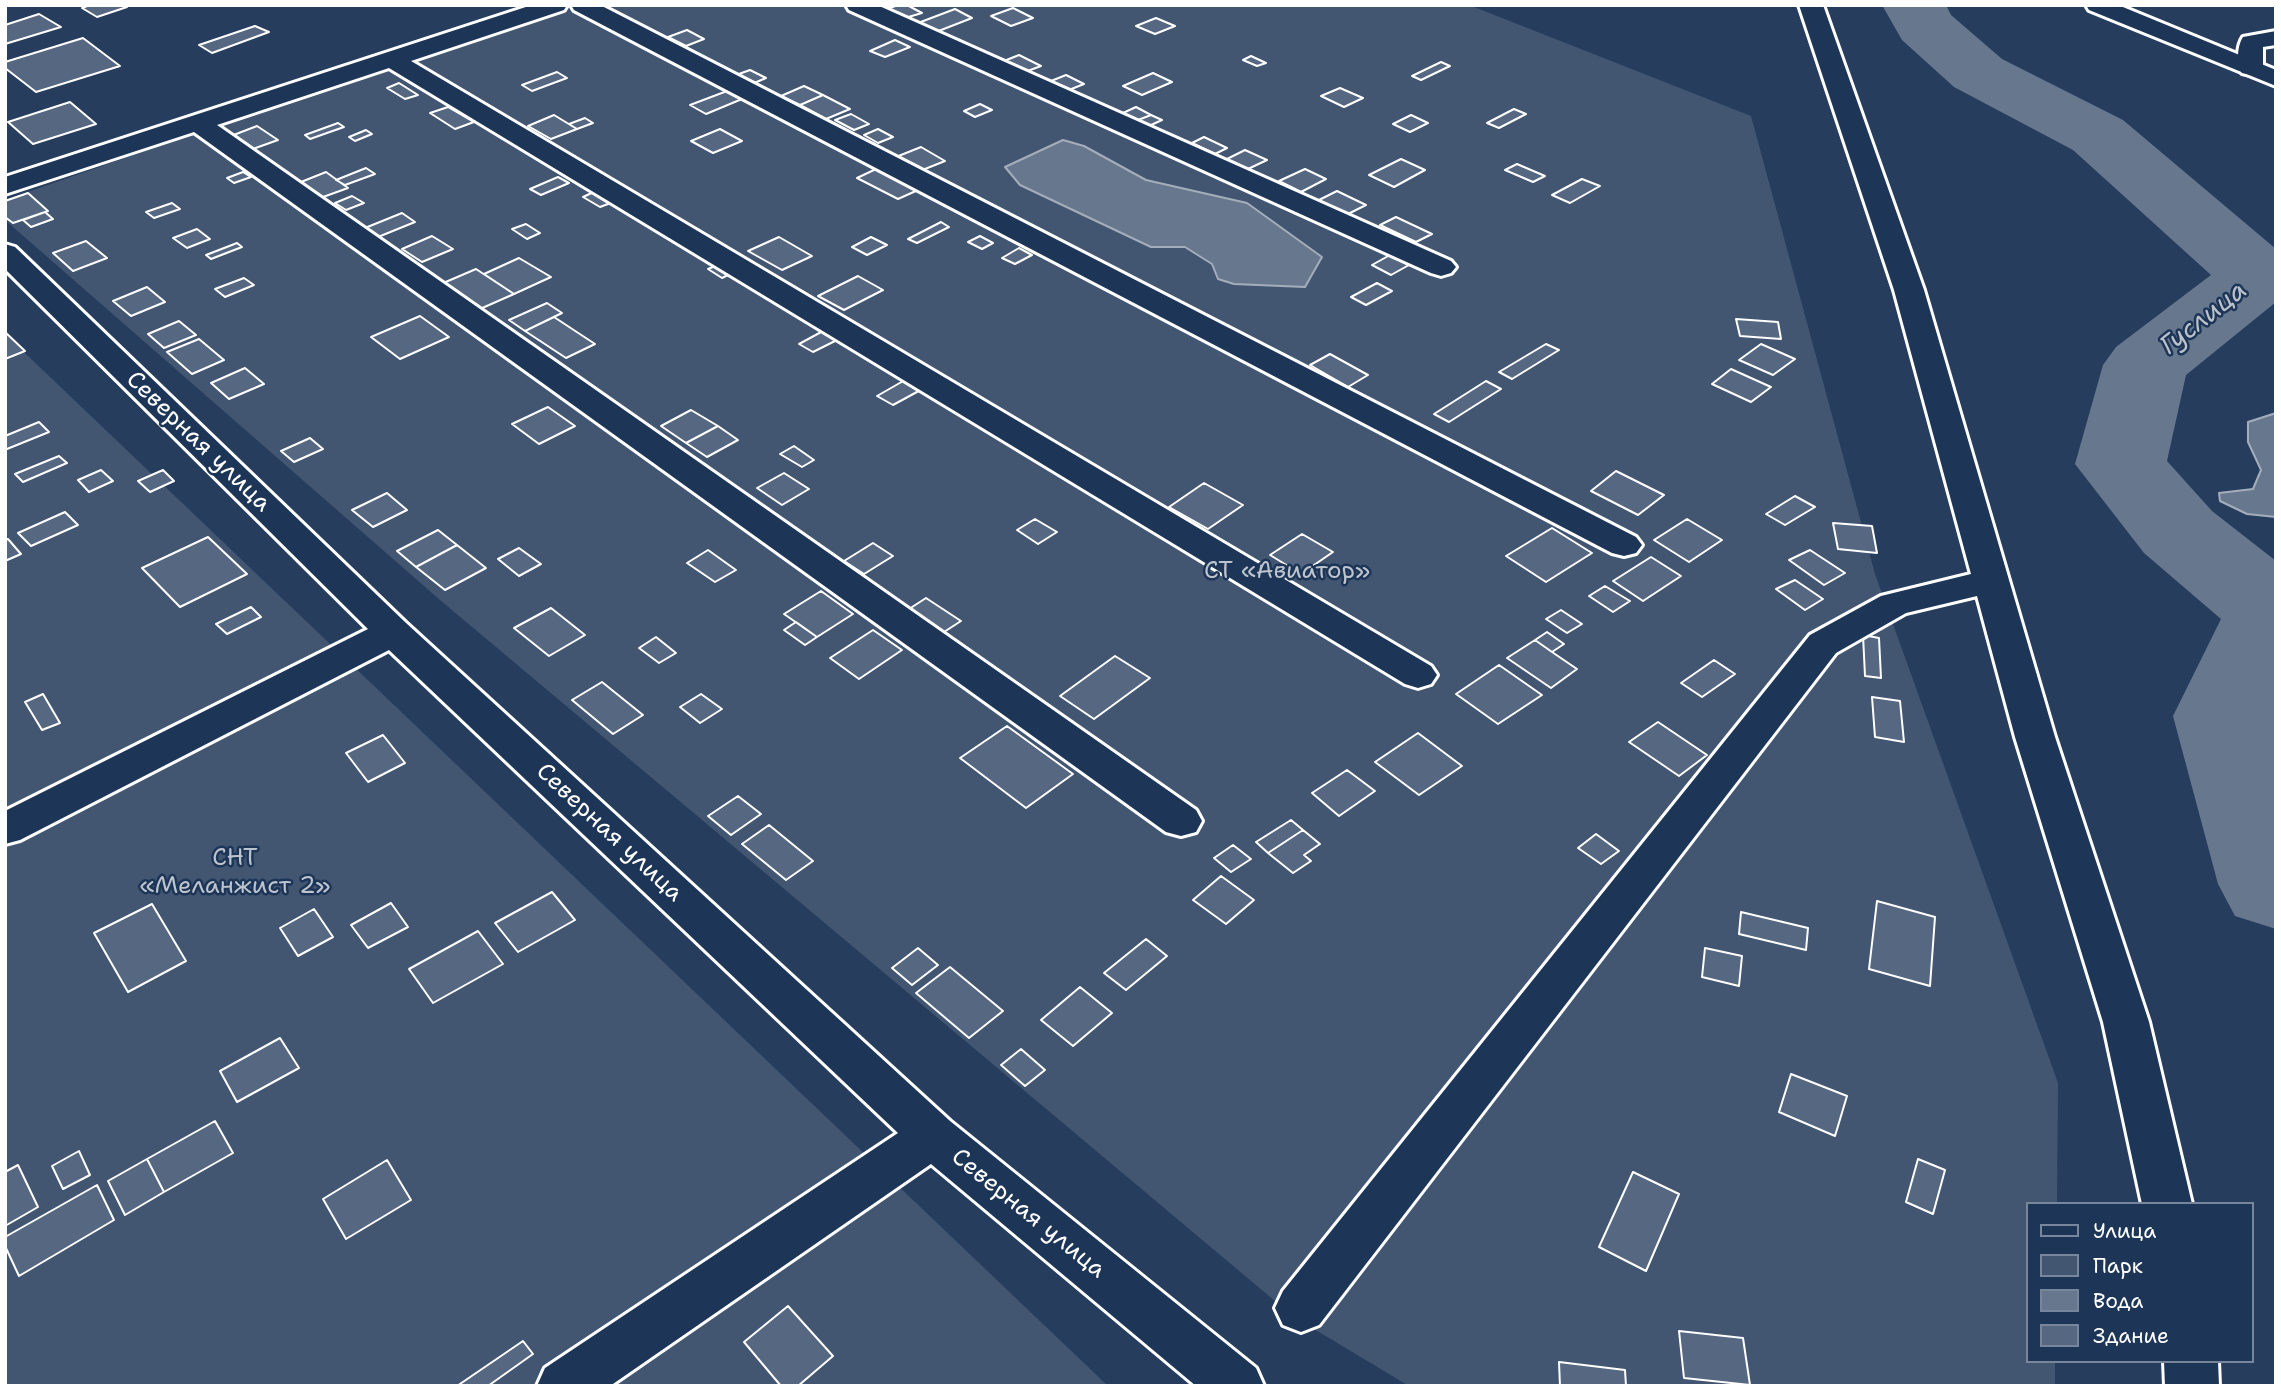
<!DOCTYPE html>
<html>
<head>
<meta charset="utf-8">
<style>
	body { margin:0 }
	#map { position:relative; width:2281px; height:1391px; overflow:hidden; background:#263d5e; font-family:"Shantell Sans",sans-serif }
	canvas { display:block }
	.frame { position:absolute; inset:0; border:7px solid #fff; pointer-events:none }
	.legend { position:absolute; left:2026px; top:1202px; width:228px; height:161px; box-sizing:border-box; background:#1d3557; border:2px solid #77869a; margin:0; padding:9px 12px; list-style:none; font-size:21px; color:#fff }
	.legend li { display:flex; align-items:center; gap:14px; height:35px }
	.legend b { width:35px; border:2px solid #77869a }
</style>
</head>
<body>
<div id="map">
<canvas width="2281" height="1391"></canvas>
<div class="frame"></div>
<ul class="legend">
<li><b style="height:9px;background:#1d3557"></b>Улица</li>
<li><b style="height:19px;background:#425672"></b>Парк</li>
<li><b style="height:19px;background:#67788e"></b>Вода</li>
<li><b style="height:19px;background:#556781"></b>Здание</li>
</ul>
</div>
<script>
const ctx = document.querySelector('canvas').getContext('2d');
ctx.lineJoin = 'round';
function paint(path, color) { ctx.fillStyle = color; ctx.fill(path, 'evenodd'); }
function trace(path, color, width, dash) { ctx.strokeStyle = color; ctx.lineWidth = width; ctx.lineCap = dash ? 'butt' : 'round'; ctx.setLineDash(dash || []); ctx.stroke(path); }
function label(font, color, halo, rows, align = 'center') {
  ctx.font = font + ' "Shantell Sans",sans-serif'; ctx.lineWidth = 5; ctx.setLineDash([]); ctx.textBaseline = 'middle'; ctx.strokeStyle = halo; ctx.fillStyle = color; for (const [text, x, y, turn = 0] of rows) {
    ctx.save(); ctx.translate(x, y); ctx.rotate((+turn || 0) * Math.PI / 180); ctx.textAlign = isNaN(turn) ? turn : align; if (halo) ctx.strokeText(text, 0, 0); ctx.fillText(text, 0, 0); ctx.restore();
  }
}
const green = new Path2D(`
	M561 5H1469L1751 116 1875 574 2058 1083 2057 1204H2027V1361H2055V1386H1409L1294 1317 440 600 5 220V200Z
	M5 334 1108 1386H5Z`);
const water = new Path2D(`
	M1063 140 1084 146 1146 180 1247 203 1322 257 1305 287 1234 284 1218 279 1212 264 1185 247H1151L1020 185 1005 167Z
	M2276 413V517L2247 514 2220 501 2219 493 2253 489 2261 470 2248 442V422Z`);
const river = new Path2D(`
	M1882 5H1946L1951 15 2002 59 2123 120 2276 249V302L2186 375 2167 461 2212 511 2276 561V929L2235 916 2218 884 2173 716 2221 619 2144 553 2075 464 2103 365 2116 347 2211 275 2073 150 1954 87 1902 40Z`);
const building = new Path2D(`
	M90 5H124L127 7 97 17 82 8Z
	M898 5H907L922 13 905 18 887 9Z
	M1013 8 1033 18 1011 26 991 16Z
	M955 9 972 18 936 32 918 23Z
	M39 14 61 27 5 44V25Z
	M1156 18 1175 26 1155 34 1136 26Z
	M255 26 269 32 212 53 199 45Z
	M687 30 704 39 686 46 668 37Z
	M83 38 120 66 36 92 5 68V62Z
	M895 40 910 47 885 57 870 51Z
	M1019 55 1041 66 1025 72 1004 61Z
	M1251 56 1266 63 1257 66 1243 60Z
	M1441 62 1450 66 1421 80 1412 76Z
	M750 70 766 78 752 84 736 75Z
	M557 72 567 78 532 91 522 85Z
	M1153 73 1172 82 1142 95 1123 86Z
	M1066 75 1084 84 1069 90 1051 81Z
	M399 83 418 95 405 99 387 88Z
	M804 86 823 95 800 105 781 96Z
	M1340 88 1363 98 1344 107 1321 96Z
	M727 91 742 99 706 114 690 105Z
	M823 95 850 109 826 119 800 105Z
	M70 102 96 124 33 144 8 122Z
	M980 104 992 110 975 117 964 111Z
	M448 107 474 122 455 129 430 113Z
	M1136 107 1151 115 1138 120 1123 113Z
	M1514 109 1526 114 1499 128 1487 123Z
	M851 114 869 124 854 130 835 120Z
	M554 115 577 129 551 139 528 126Z
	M1151 115 1162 120 1149 126 1138 120Z
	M1411 115 1428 123 1410 132 1393 124Z
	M585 118 593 123 577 129 569 124Z
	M338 123 344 127 310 139 305 135Z
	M257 126 278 140 250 150 231 136Z
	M720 129 742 141 713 153 691 141Z
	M878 129 893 137 878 143 864 135Z
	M366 130 372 134 355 141 349 137Z
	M1204 137 1227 148 1215 154 1192 143Z
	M921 147 945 161 920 171 896 157Z
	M1245 150 1267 160 1248 169 1227 159Z
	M1401 159 1425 170 1394 187 1369 175Z
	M1517 164 1545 176 1533 182 1505 170Z
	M366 168 375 174 345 185 336 180Z
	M876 169 918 190 898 199 857 178Z
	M1305 169 1326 179 1301 192 1279 181Z
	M243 172 251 177 234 183 227 178Z
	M326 172 348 188 323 197 301 182Z
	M558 177 569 183 541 195 530 189Z
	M1582 179 1600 186 1570 203 1552 195Z
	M598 190 616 201 600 207 583 197Z
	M1337 191 1366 205 1344 216 1315 202Z
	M28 193 48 211 13 223 5 217V201Z
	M352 196 364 203 346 210 335 203Z
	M172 203 180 209 154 218 146 212Z
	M45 212 53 219 31 227 23 220Z
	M402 213 415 222 378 237 365 228Z
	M1396 217 1432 234 1416 242 1380 225Z
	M941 222 949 227 917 243 908 239Z
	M526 224 540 233 527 239 512 229Z
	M197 229 210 239 187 248 173 238Z
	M432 236 453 249 422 262 402 249Z
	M980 236 993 243 982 249 968 242Z
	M779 237 812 256 782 270 748 251Z
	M871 237 887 245 867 255 852 247Z
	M86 241 107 258 73 271 53 253Z
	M237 243 242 247 211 259 206 255Z
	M1019 248 1032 255 1015 264 1002 258Z
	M1390 255 1409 265 1391 275 1372 265Z
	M519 258 551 277 514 294 484 274Z
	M720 264 734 272 722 278 708 269Z
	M476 269 514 294 480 309 441 284Z
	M858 276 883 290 844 310 818 296Z
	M244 278 254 285 225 297 215 289Z
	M1377 283 1392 291 1366 305 1351 297Z
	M147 287 165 302 131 316 113 301Z
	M547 303 562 313 525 331 509 320Z
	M420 316 449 337 400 359 371 337Z
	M554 317 595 344 566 358 525 331Z
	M1736 319 1778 322 1781 339 1740 336Z
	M179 321 196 335 164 348 148 334Z
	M823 331 837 340 813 352 799 344Z
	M5 332 25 351 5 359Z
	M199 339 224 360 192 374 167 352Z
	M1546 344 1559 350 1512 379 1499 372Z
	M1761 344 1795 359 1773 375 1739 360Z
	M1330 354 1368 375 1348 387 1310 365Z
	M245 368 264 384 229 399 211 383Z
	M1731 369 1771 387 1751 402 1712 384Z
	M912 376 928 386 893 405 877 396Z
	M1486 381 1501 389 1449 422 1434 414Z
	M548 407 575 426 539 444 512 424Z
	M691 410 718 426 686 443 661 426Z
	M39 422 49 432 7 449 5 447V436Z
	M718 426 738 440 707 457 686 443Z
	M310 438 323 449 294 462 281 451Z
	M794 446 814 460 802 467 780 454Z
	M59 456 67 463 23 482 15 474Z
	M101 470 113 481 89 492 78 480Z
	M163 470 174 481 150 492 138 481Z
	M1616 471 1664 495 1638 515 1591 491Z
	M784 473 809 489 782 505 757 488Z
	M1204 483 1243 505 1208 529 1169 507Z
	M387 493 407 510 373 527 352 510Z
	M1795 496 1815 507 1785 525 1766 514Z
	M65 512 78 525 31 546 18 533Z
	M1035 519 1057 532 1038 544 1017 530Z
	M1687 519 1722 540 1689 562 1654 540Z
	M1833 523 1872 526 1877 553 1838 549Z
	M1552 528 1592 553 1546 582 1506 556Z
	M438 530 457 545 416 567 397 551Z
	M1302 534 1333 552 1301 574 1270 555Z
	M208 537 247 574 180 607 142 568Z
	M8 539 21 554 5 561V540Z
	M873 543 893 556 864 574 844 561Z
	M457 545 486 568 445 590 416 567Z
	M519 548 541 564 519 576 498 559Z
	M708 550 736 570 715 582 687 563Z
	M1810 550 1845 573 1824 585 1789 560Z
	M1651 557 1681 576 1643 601 1613 581Z
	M1795 580 1823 599 1805 610 1776 589Z
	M1605 586 1630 601 1613 612 1589 596Z
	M821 591 853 614 817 637 784 614Z
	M926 598 961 621 941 634 906 611Z
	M251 607 261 617 227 634 216 624Z
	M551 608 585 635 549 656 514 628Z
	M1561 610 1582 624 1567 633 1546 619Z
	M796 622 817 637 805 645 784 630Z
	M873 630 902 650 859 679 830 658Z
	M1547 632 1564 644 1552 652 1535 640Z
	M1863 635 1879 638 1881 678 1865 676Z
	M656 637 676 653 659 663 639 648Z
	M1535 640 1552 652 1577 669 1551 688 1507 658Z
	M1115 656 1150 678 1094 719 1060 696Z
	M1714 660 1735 674 1702 697 1681 683Z
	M1499 665 1542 695 1498 724 1456 694Z
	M602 682 643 715 613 734 572 700Z
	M43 694 60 723 42 730 25 702Z
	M701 694 722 709 700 723 680 707Z
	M1872 697 1900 701 1904 742 1875 737Z
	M1658 722 1707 755 1679 776 1629 742Z
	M1007 726 1073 774 1026 808 960 758Z
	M1418 733 1462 766 1419 795 1375 762Z
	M383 735 405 763 368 782 346 753Z
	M1347 770 1375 791 1339 816 1312 793Z
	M738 796 761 814 731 835 708 816Z
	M1291 820 1303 830 1268 853 1256 842Z
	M769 825 813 861 786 880 742 844Z
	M1303 830 1320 844 1304 855 1311 861 1293 873 1268 853Z
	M1596 834 1619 851 1601 864 1578 848Z
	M1233 845 1251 859 1231 872 1214 858Z
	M1221 876 1254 900 1226 924 1193 900Z
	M552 892 575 920 518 952 495 923Z
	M1877 901 1935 917 1930 986 1869 969Z
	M391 903 408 927 368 948 351 925Z
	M152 904 186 961 128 992 94 933Z
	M314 909 333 937 298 956 280 928Z
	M1741 912 1808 928 1806 950 1739 934Z
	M478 931 503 964 433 1003 409 969Z
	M1146 939 1167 956 1126 990 1104 973Z
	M918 948 938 965 912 985 892 968Z
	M1705 948 1742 956 1739 986 1702 977Z
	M950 967 1003 1011 969 1038 916 993Z
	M1080 987 1112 1013 1073 1046 1041 1020Z
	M280 1038 299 1068 237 1102 220 1071Z
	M1021 1049 1045 1070 1025 1086 1001 1065Z
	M1791 1074 1847 1096 1835 1136 1779 1112Z
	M215 1121 233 1153 164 1192 147 1159Z
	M79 1151 90 1175 63 1189 52 1166Z
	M147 1159 164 1192 125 1215 108 1181Z
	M1918 1159 1945 1170 1933 1214 1906 1202Z
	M387 1160 411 1200 346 1239 323 1199Z
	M18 1165 38 1207 5 1226V1172Z
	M1633 1172 1679 1194 1646 1271 1599 1247Z
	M97 1185 114 1220 19 1276 5 1246V1237Z
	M788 1306 833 1356 798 1386H781L744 1342Z
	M1679 1331 1743 1338 1750 1385 1684 1378Z
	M523 1341 533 1354 488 1386H457Z
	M1559 1362 1625 1370 1626 1386H1560Z`);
const minor = new Path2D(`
	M532 5H567L564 10 411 61 1431 666 1437 675 1431 684 1418 688 1405 684 389 68 217 125 1196 810 1202 821 1196 832 1181 836 1166 832 194 132 5 194V177Z
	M571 5H600L1636 537 1642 545 1636 553 1624 556 1612 553 574 10Z
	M846 5H877L1451 261 1456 267 1451 273 1441 276 1431 273 849 10Z
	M1799 5H1823L1924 290 2055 737 2149 1022 2192 1204H2142L2103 1022 2015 737 1977 596 1906 613 1836 653 1319 1325 1301 1332 1283 1325 1275 1308 1283 1291 1810 635 1881 596 1971 574 1894 290Z
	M2276 31V45L2263 47V68L2260 73 2251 75 2242 73C2236 65 2237 46 2243 37Z
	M5 244 15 247 406 623 950 1121 1256 1368 1264 1386H1196L931 1164 610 1386H537L545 1368 898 1133 389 650 20 840 5 844V811L368 629 5 269Z
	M2164 1361H2218L2219 1386H2165Z`);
const major = new Path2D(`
	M2086 5H2118L2276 70V86L2089 10Z`);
const streetNames = [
	["Северная улица",198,442,44],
	["Северная улица",609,833,43],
	["Северная улица",1028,1214,39]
];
const parkNames = [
	["СТ «Авиатор»",1287,572],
	["СНТ",235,859],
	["«Меланжист 2»",235,887]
];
const waterNames = [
	["Гуслица",2204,319,-38]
];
paint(green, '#425672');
paint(water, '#67788e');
trace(water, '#a4aebb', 2);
paint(river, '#67788e');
paint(building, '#556781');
trace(building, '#fff', 2);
trace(minor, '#fff', 6);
trace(major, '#fff', 6);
paint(minor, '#1d3557');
paint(major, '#1d3557');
label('24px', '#fff', '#1d3557', streetNames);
label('24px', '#bdc4ce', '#1d3557', parkNames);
label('italic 26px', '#bbc2cc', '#1d3557', waterNames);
</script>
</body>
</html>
